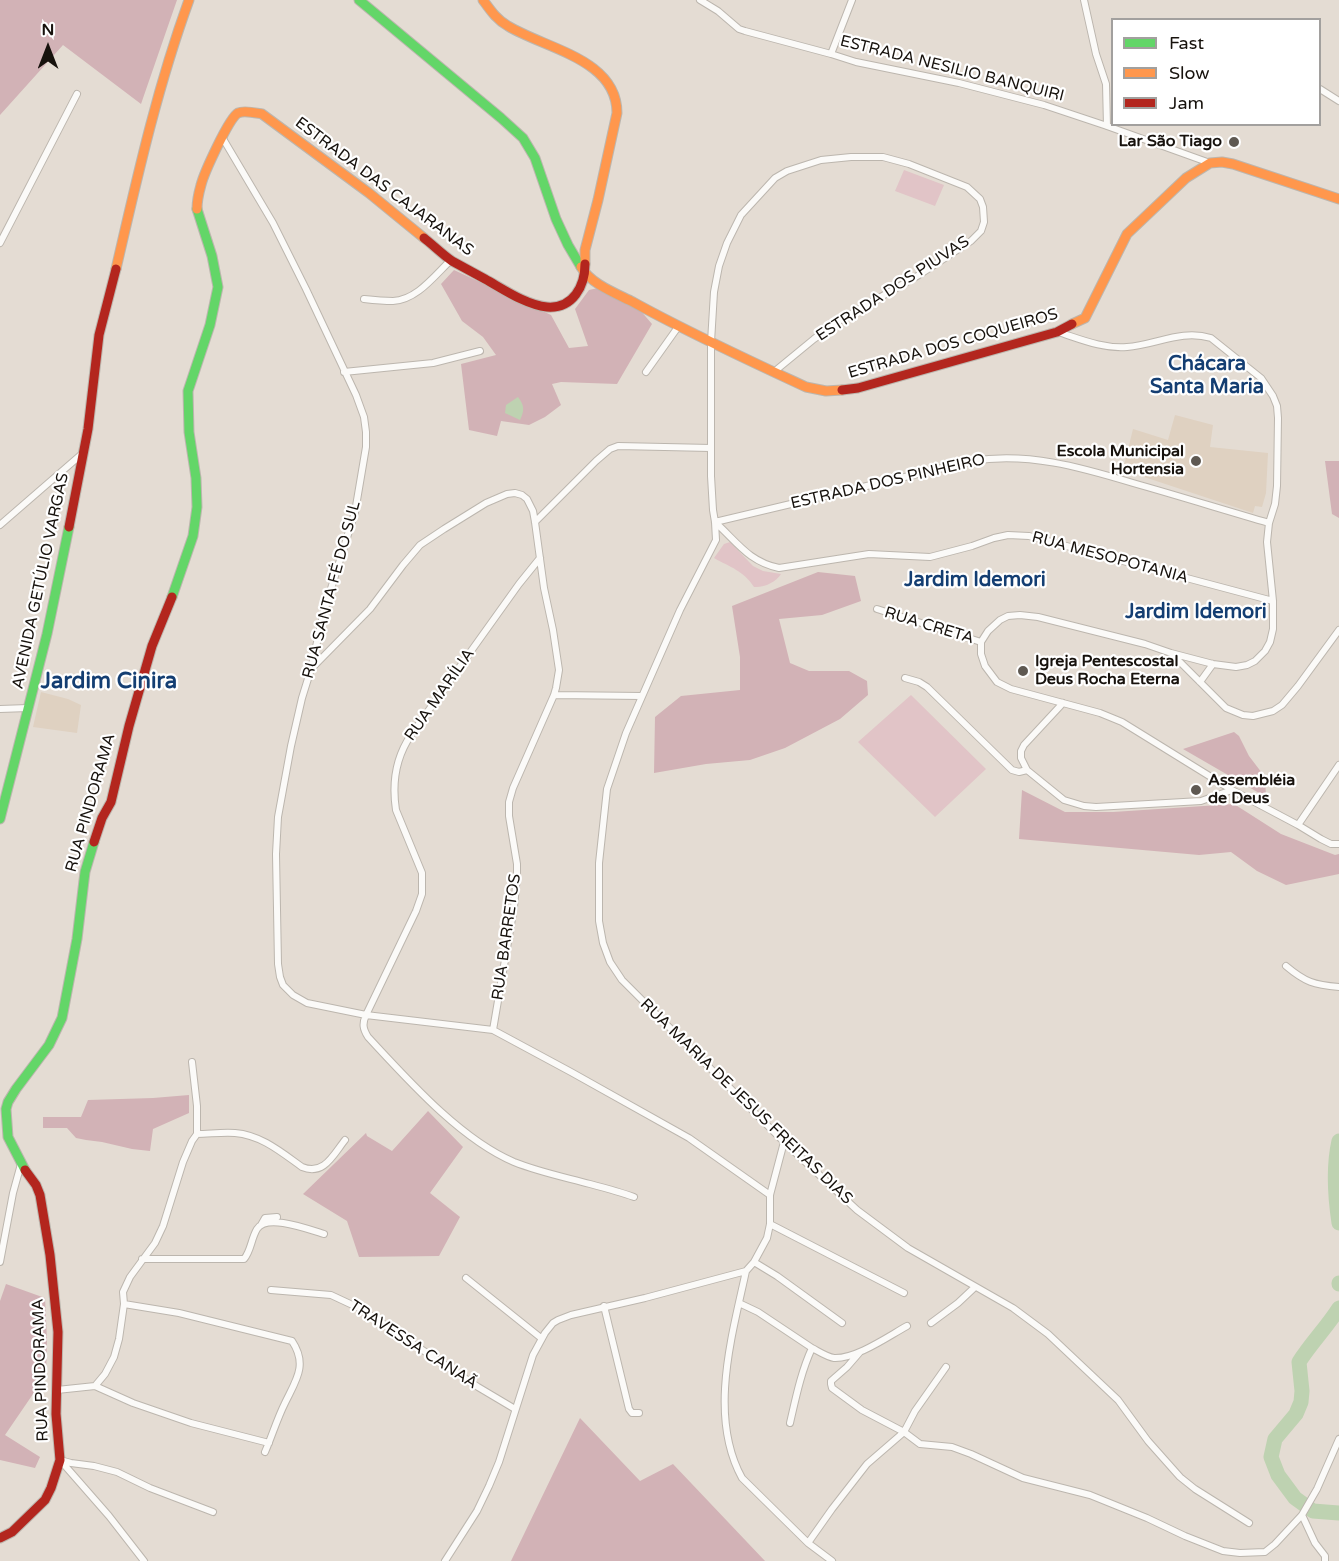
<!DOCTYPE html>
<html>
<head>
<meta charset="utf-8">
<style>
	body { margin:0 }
	#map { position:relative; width:1339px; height:1561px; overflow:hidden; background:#e4dcd3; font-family:"Varela Round",sans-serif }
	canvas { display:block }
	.legend { position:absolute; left:1111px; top:18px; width:210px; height:108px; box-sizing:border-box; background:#fff; border:2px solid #a2a09e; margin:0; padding:8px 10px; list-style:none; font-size:18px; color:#17120d }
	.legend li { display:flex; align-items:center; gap:12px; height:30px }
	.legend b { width:30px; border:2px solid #a2a09e }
	.north { position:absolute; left:18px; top:18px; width:60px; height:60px; -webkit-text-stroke:4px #fff; paint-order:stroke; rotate:0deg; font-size:16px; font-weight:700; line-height:24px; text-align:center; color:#17120d }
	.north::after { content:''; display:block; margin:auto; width:21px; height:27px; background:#17120d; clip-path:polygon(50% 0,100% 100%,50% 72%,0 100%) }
</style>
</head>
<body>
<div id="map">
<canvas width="1339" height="1561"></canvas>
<ul class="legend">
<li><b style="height:8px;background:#63d668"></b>Fast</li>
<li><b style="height:8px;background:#ff974d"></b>Slow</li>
<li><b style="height:8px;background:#b3261e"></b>Jam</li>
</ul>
<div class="north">N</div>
</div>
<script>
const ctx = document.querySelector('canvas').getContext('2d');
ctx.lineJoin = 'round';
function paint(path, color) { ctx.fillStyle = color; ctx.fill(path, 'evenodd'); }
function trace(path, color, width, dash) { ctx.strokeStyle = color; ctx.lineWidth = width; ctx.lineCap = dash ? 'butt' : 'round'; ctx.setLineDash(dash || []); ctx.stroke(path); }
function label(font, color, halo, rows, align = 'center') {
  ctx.font = font + ' "Varela Round",sans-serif'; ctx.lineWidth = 4.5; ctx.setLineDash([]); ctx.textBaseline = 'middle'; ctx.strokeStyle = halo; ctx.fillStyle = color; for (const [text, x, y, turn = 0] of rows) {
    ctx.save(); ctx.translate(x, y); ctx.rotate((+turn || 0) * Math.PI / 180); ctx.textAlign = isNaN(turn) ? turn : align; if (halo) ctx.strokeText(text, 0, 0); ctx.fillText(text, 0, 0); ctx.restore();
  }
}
const built = new Path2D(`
	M1175 415 1213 425 1210 447 1268 453 1266 493 1262 507 1255 506 1253 513 1123 470 1133 429 1168 440Z
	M41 692 68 699 81 705 77 733 33 727Z`);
const green = new Path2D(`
	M904 170 944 185 935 206 895 191Z
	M730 542 753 566 763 571 781 574C776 582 764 588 754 587 744 571 730 567 714 558L724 544Z
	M911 695 986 769 935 817 858 742Z`);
const forest = new Path2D(`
	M0 0H177L141 104 63 45 0 115Z
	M454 270 551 315 569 348 588 346 575 309 589 290 598 288 640 310 652 324 617 384 561 382 552 384 561 405 545 417 529 425 501 421 497 436 469 430 461 364 496 355 483 337 462 321 441 284Z
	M1325 461H1339V518L1332 514Z
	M818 572 855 576 861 601 822 615 779 619 790 663 809 671H849L867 681 868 695 840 719 785 748 750 760 706 764 654 773 655 717 681 696 740 690V657L732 606Z
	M1234 732 1239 736 1249 756 1265 777 1266 797 1183 749Z
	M1022 790 1065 812H1113L1234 804 1281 834 1335 855 1339 854V874L1286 885 1257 871 1231 852 1199 855 1019 839Z
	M189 1095V1113L153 1129 150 1151 132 1149 102 1142 86 1140 76 1138 67 1128H43V1117H81L88 1100 153 1098Z
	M428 1111 463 1147 430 1193 460 1217 439 1256 359 1257 347 1221 303 1194 366 1133 367 1136 392 1151Z
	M6 1284 45 1298 47 1340 46 1375 5 1435 40 1457 35 1468 0 1460V1301Z
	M580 1418 640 1481 673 1464 765 1561H511Z`);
const water = new Path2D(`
	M518 397C525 406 524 411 520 420L505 413 506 405Z`);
const river = new Path2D(`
	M1339 1141C1333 1167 1335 1196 1339 1223
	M1339 1283V1284
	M1339 1308C1327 1327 1311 1343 1299 1362L1302 1391 1301 1402 1296 1414 1275 1439 1271 1457 1278 1475 1295 1498 1313 1511 1339 1513`);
const street = new Path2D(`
	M700 0 718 11 739 29 745 31 831 54 856 62 959 83 1044 105 1107 126 1210 163
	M1084 0 1096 54 1106 84 1107 126
	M831 54 852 0
	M1320 89 1339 101
	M222 137 273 223 306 289 356 395 364 417 366 432V447L355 512 324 611 311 669 302 698 291 746 278 817 276 854 278 964 280 977 283 985 293 995 307 1003 366 1015 493 1030 571 1072 689 1138 770 1195
	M0 243 77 94
	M364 299C373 300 383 301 393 301 417 300 435 275 451 260
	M1058 332C1080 339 1103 349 1127 347 1156 345 1181 329 1211 338L1261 378 1273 396 1277 406 1278 418 1277 486 1275 504 1269 523 1267 542 1273 601V629L1270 642 1265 651 1255 661 1247 665 1236 667 1213 664 1171 653 1145 644 1038 617 1020 615 1008 616 1000 620 988 631 981 642V654L985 666 997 682 1011 689 1100 713 1122 722 1232 790 1298 825 1321 839 1331 844H1339
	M775 371 814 339 837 322 919 275 971 241 981 231 984 222 983 207 980 199 967 187 909 164 883 157H851L821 160 787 171 775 178 741 215 727 243 719 266 714 292 711 342V476L713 510 715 522 716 540 680 610 626 733 607 789 599 863V921L603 943 610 962 622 980 784 1142 857 1210 908 1248 1013 1308 1048 1334 1118 1400 1148 1441 1180 1477 1195 1489 1249 1523
	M344 372 433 363 480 351
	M646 372 678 327
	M535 522 596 461 610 449 618 446 711 448
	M715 522C737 542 749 562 779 568L869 554 930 557 972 546 994 538 1008 535 1029 536 1273 601
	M715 522 972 461C1028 452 1080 467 1133 483 1179 496 1224 510 1269 523
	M0 525 83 453
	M540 558 519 584 411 735C396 757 392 784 396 810L422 873V894L416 911 366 1015C362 1024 363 1029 368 1037 408 1080 460 1139 514 1162 539 1172 564 1177 590 1184 605 1188 620 1192 634 1197
	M877 609 981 642
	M1172 654 1226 708 1243 715 1253 716 1273 711 1282 705 1298 686 1339 630
	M313 667 370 609 403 565 420 545 444 529 486 503 507 494 515 493 522 495 527 499 533 511 535 522 544 588 553 630 559 670 556 688 554 695 513 788 509 802V816L517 864V876L514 907 493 1030
	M905 678 919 682 927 687 1012 770 1019 772 1027 770
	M1200 682 1213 664
	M554 695 642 696
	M1063 703 1024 745 1021 751V758L1027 770 1064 800 1084 806 1096 807 1201 801 1232 790
	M0 709 28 708
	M1298 825 1339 765
	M1286 966C1305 982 1314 985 1339 987
	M197 1134C209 1134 222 1132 235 1133 261 1135 281 1152 302 1167 324 1176 333 1155 345 1140
	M770 1224 904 1293
	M261 1225 265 1218 277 1217
	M142 1259H244C251 1251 251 1239 257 1229 267 1213 310 1230 324 1234
	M0 1262 13 1193 21 1164
	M754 1262 777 1276 842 1323
	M746 1271C732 1336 708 1416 742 1478L808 1543 832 1561
	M466 1278 541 1338
	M271 1290 331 1295 361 1309 478 1387 515 1409
	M739 1303 758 1312 812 1348
	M124 1304 179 1313 292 1341C308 1365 296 1380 285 1403 277 1419 272 1436 265 1452
	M604 1306 629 1409 632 1413H639
	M931 1323 958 1303 975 1287
	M860 1352 847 1367 831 1381V1384L832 1388 862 1410 904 1432 920 1444 952 1447 971 1454 1023 1478 1090 1495 1147 1518 1185 1536 1223 1551 1240 1553 1265 1552 1275 1544 1302 1515 1317 1489 1339 1439
	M95 1386 133 1403 191 1423 269 1443
	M57 1390 95 1386 105 1374 114 1357 119 1339 124 1304 123 1292 130 1277 155 1243 163 1226 183 1162 192 1141 197 1134V1106L192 1062
	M790 1423C796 1397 801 1372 812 1348 818 1351 827 1357 834 1358 856 1359 887 1337 907 1326
	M60 1460 71 1463 94 1466 117 1472 150 1488 213 1512
	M60 1460 109 1516 144 1561
	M1302 1515 1315 1543 1325 1556V1561
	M808 1543 832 1509 867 1464 904 1432 915 1411 946 1367
	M445 1561 477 1511 489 1486 499 1462 533 1355 545 1333 553 1323 558 1320 571 1315 645 1298 746 1271 754 1262 767 1238 770 1224V1195L784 1142`);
const fast = new Path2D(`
	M359 0 501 118 523 138 535 158 556 219 568 245 581 267
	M172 597 193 536 197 507 196 478 189 432 188 391 210 325 218 287 212 256 197 209
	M0 819 47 634 69 527
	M25 1170 8 1137 6 1109 8 1102 16 1089 49 1045 62 1018 77 939 85 872 94 842`);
const slow = new Path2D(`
	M483 0C491 11 497 20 508 26 546 49 617 59 617 113L598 200 585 250V264
	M197 209C197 201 199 192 201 185 204 173 229 118 238 113 244 110 256 113 262 114L369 193 424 238
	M581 267C591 284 615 293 633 302 689 333 748 360 806 387L826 391 842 390
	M116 269C137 178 157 88 189 0
	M1072 324 1085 318 1127 234 1186 178 1210 163 1222 162 1233 164 1339 199`);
const jam = new Path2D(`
	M424 238C433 245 442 254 452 261 463 267 474 273 485 279 503 289 526 305 547 307 573 309 585 286 585 264
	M842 390 858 388 1057 332 1072 324
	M69 527 88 429 99 335 116 269
	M94 842 102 818 111 802 129 726 152 646 172 597
	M0 1538 12 1532 45 1500 51 1488 60 1460 56 1414 58 1332 50 1255 40 1195 36 1185 25 1170`);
const markers = [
	[1234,142,6,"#5f5952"],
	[1196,461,6,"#5f5952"],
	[1023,671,6,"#5f5952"],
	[1196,790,6,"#5f5952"]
];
const streetNames = [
	["ESTRADA NESILIO BANQUIRI",952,69,14],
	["ESTRADA DAS CAJARANAS",384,187,37],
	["ESTRADA DOS PIUVAS",893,289,-33],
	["ESTRADA DOS COQUEIROS",953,344,-16],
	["ESTRADA DOS PINHEIRO",888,482,-13],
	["RUA MESOPOTANIA",1110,558,15],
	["AVENIDA GETÚLIO VARGAS",41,581,-78],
	["RUA SANTA FÉ DO SUL",332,590,-75],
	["RUA CRETA",929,626,17],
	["RUA MARÍLIA",440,695,-55],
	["RUA PINDORAMA",91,803,-74],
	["RUA BARRETOS",507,937,-82],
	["RUA MARIA DE JESUS FREITAS DIAS",746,1102,44],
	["TRAVESSA CANAÃ",413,1345,33],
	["RUA PINDORAMA",41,1370,-92]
];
const poiNames = [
	["Lar São Tiago",1222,142],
	["Escola Municipal",1184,452],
	["Hortensia",1184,470],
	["Igreja Pentescostal",1035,662,"left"],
	["Deus Rocha Eterna",1035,680,"left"],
	["Assembléia",1208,781,"left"],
	["de Deus",1208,799,"left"]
];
const quarterNames = [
	["Chácara",1207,365],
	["Santa Maria",1207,388],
	["Jardim Idemori",975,581],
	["Jardim Idemori",1196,613]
];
const districtNames = [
	["Jardim Cinira",109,682]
];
paint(built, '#dfd1c1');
paint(green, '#e1c4c7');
paint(forest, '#d2b2b6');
paint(water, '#bed2b1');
trace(river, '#bed2b1', 15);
trace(street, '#bcb6ae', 8);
trace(fast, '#bcb6ae', 11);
trace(slow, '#bcb6ae', 11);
trace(jam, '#bcb6ae', 11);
trace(street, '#fbfaf8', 6);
trace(fast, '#63d668', 9);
trace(slow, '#ff974d', 9);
trace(jam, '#b3261e', 9);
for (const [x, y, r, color] of markers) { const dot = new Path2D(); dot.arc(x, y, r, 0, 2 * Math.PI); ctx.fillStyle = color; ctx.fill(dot); trace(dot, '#fff', 2); }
label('16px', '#17120d', '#fff', streetNames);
label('bold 16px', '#17120d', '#fff', poiNames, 'right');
label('bold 20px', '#143e72', '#fff', quarterNames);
label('bold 22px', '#143e72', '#fff', districtNames);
</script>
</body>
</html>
